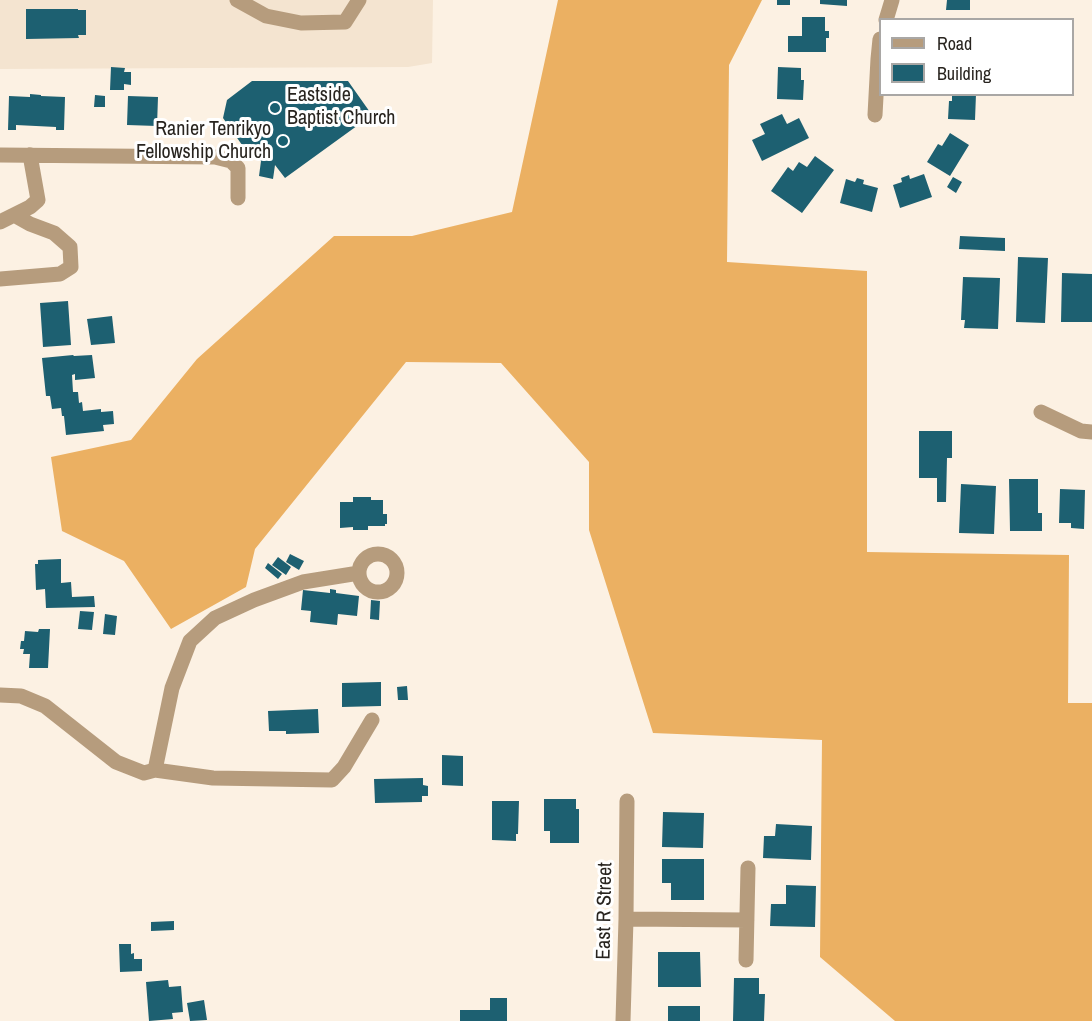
<!DOCTYPE html>
<html>
<head>
<meta charset="utf-8">
<style>
	body { margin:0 }
	#map { position:relative; width:1092px; height:1021px; overflow:hidden; background:#fcf1e3; font-family:"Archivo Narrow",sans-serif }
	canvas { display:block }
	.legend { position:absolute; left:879px; top:18px; width:195px; height:78px; box-sizing:border-box; background:#fff; border:2px solid #a9a7a5; margin:0; padding:8px 10px; list-style:none; font-size:18px; color:#28241f }
	.legend li { display:flex; align-items:center; gap:12px; height:30px }
	.legend b { width:30px; border:2px solid #a9a7a5 }
</style>
</head>
<body>
<div id="map">
<canvas width="1092" height="1021"></canvas>
<ul class="legend">
<li><b style="height:8px;background:#b69c7d"></b>Road</li>
<li><b style="height:16px;background:#1d6071"></b>Building</li>
</ul>
</div>
<script>
const ctx = document.querySelector('canvas').getContext('2d');
ctx.lineJoin = 'round';
function paint(path, color) { ctx.fillStyle = color; ctx.fill(path, 'evenodd'); }
function trace(path, color, width, dash) { ctx.strokeStyle = color; ctx.lineWidth = width; ctx.lineCap = dash ? 'butt' : 'round'; ctx.setLineDash(dash || []); ctx.stroke(path); }
function label(font, color, halo, rows, align = 'center') {
  ctx.font = font + ' "Archivo Narrow",sans-serif'; ctx.lineWidth = 6; ctx.setLineDash([]); ctx.textBaseline = 'middle'; ctx.strokeStyle = halo; ctx.fillStyle = color; for (const [text, x, y, turn = 0] of rows) {
    ctx.save(); ctx.translate(x, y); ctx.rotate((+turn || 0) * Math.PI / 180); ctx.textAlign = isNaN(turn) ? turn : align; if (halo) ctx.strokeText(text, 0, 0); ctx.fillText(text, 0, 0); ctx.restore();
  }
}
const built = new Path2D(`
	M0 0H433L432 63 408 67 0 69Z`);
const forest = new Path2D(`
	M558 0H762L729 65 727 262 867 271V552L1069 555 1068 703H1092V1021H895L820 957 822 740 653 733 589 530V462L501 363 406 362 255 549 246 587 171 629 124 561 62 531 51 457 131 440 197 359 334 236H412L512 212Z`);
const building = new Path2D(`
	M777 0H790V5H777Z
	M820 0H847V6L820 4Z
	M947 0H970V10H946Z
	M26 9H78V10H86V35H78L79 38 26 39Z
	M802 17H825V31H829V38H826V52H788V36H802Z
	M111 67 125 68 124 72H131V85L124 84V90H110Z
	M778 67 801 68V80H804L803 100 777 99Z
	M252 81H348L372 115 285 178 275 165 273 179 259 176 261 161 257 155 252 159 223 118 227 100Z
	M30 94 41 95V96L65 97 64 130H56V127L16 125V130H8L9 96 30 97Z
	M952 94H976L975 120 948 119 949 101H952Z
	M95 95 105 96V107H94Z
	M128 96 158 97 157 126 127 125Z
	M782 114 787 124 799 118 809 138 762 161 752 140 765 134 760 124Z
	M950 133 969 145 950 176 927 162 938 144 942 146Z
	M815 156 834 170 802 213 771 191 788 167 793 171 799 162 807 167Z
	M924 174 932 197 900 208 893 185 902 182 901 178 909 175 910 179Z
	M953 177 962 182 956 193 947 187Z
	M857 178 864 180 863 184 878 188 872 212 840 203 846 179 855 182Z
	M960 236 1005 238V251L959 249Z
	M1018 257 1048 258 1045 323 1016 322Z
	M1062 273 1092 274V322H1061Z
	M963 277 1000 278 998 329 964 328 965 320H961Z
	M68 301 71 345 43 347 40 303Z
	M112 316 115 343 91 345 87 319Z
	M73 355 74 356 92 355 95 378 75 380V374L72 375 73 392H78L79 403 82 402 83 411 101 409V412L113 411 114 424 103 425 104 431 66 435 64 416H62L61 408 52 409 50 396H46L42 358Z
	M919 431H952V458H947L946 502H937V478H919Z
	M1009 479H1038V513H1042V531H1010Z
	M961 484 996 486 994 534 959 533Z
	M1060 489 1085 490 1084 529 1071 528V523H1059Z
	M353 497H371V500H383V514H387V524H385V526H368V530H353V527L340 528V502H353Z
	M290 554 304 561 299 570 286 562Z
	M278 557 291 567 286 575 272 565Z
	M61 559V583L71 582 72 597 94 596 95 607 46 608 45 589 36 590 35 564H38V560Z
	M268 563 282 574 278 579 265 568Z
	M330 589 336 590V593L359 596 357 616 338 614 337 625 310 622 311 611 301 610 303 590 330 593Z
	M371 600 380 601 379 620 370 619Z
	M80 611 94 612 92 630 78 629Z
	M105 614 117 616 115 635 103 634Z
	M39 629H50L48 668H29L30 654H23L24 649H20L21 641H24L25 631 38 632Z
	M381 682V706L342 707V683Z
	M407 686 408 700H398L397 687Z
	M318 709 319 733 286 734V731H269L268 711Z
	M442 755 463 756V786L442 785Z
	M423 778V785L428 786V796H422V802L375 803 374 779Z
	M544 799H576V809H579V843H550V831H544Z
	M492 801H519L518 834H516V841L492 840Z
	M663 812 704 813 703 848 662 847Z
	M776 824 812 826 811 860 763 858 764 836H775Z
	M662 859H704V900H671V883H662Z
	M786 885 816 886 815 927 770 926 771 904H786Z
	M174 921V930L151 931V922Z
	M119 944H131V954L134 953V959H142V971L120 972Z
	M658 952H700L701 987H658Z
	M734 978H759V994H765L764 1021H733Z
	M168 980 169 987 181 986 183 1012 172 1013 173 1019 149 1021 146 982Z
	M490 998H507V1021H460V1010H490Z
	M204 1000 207 1020 190 1021 187 1003Z
	M668 1006H700V1021H668Z`);
const minor = new Path2D(`
	M237 0 266 16 301 23 345 22 359 0
	M886 20 892 0
	M875 115 878 59 880 39
	M0 155 215 157 231 161 238 168V198
	M0 222 30 207 38 200 30 155
	M0 279 60 274 71 267 70 247 54 233 30 224 14 215
	M1041 412 1081 431 1092 432
	M359 573a19 19 0 1 1 38 0a19 19 0 1 1-38 0Z
	M0 695 21 696 45 706 116 762 144 773 155 770 172 688 190 641 215 618 254 600 303 582 359 573
	M155 770 213 778 332 780 344 767 372 720
	M626 919 747 920
	M746 960 748 868
	M623 1021 626 919 627 801`);
const markers = [
	[275,108,6,"#185f70"],
	[283,141,6,"#185f70"]
];
const poiNames = [
	["Eastside",287,96],
	["Baptist Church",287,119],
	["Ranier Tenrikyo",271,130,"right"],
	["Fellowship Church",271,153,"right"]
];
const streetNames = [
	["East R Street",605,911,-89]
];
paint(built, '#f4e4d0');
paint(forest, '#ebb062');
paint(building, '#1d6071');
trace(minor, '#b69c7d', 15);
for (const [x, y, r, color] of markers) { const dot = new Path2D(); dot.arc(x, y, r, 0, 2 * Math.PI); ctx.fillStyle = color; ctx.fill(dot); trace(dot, '#fff', 2); }
label('20px', '#28241f', '#fff', poiNames, 'left');
label('20px', '#28241f', '#fff', streetNames);
</script>
</body>
</html>
